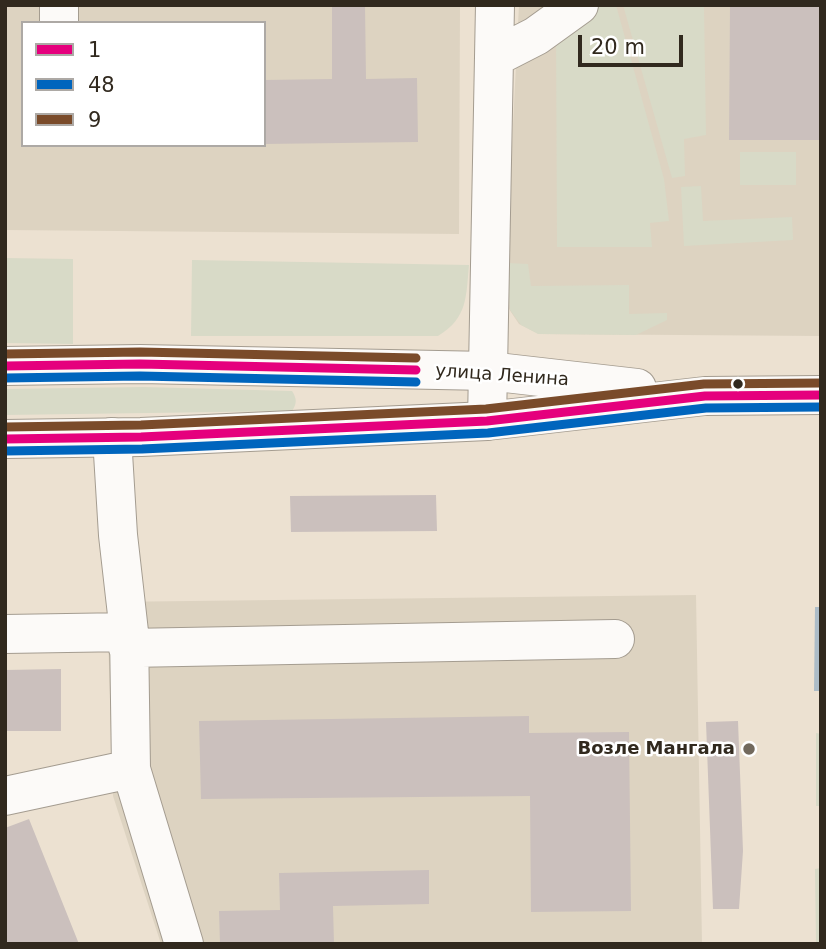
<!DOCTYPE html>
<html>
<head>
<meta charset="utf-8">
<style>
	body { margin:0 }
	#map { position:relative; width:826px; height:949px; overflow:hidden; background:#ece1d1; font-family:"DejaVu Sans",sans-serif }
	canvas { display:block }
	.frame { position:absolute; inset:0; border:7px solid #31291e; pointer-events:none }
	.legend { position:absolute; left:21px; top:21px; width:245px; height:126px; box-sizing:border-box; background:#fff; border:2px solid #ada9a5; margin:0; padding:9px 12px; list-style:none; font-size:21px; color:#31291e }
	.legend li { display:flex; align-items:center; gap:14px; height:35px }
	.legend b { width:35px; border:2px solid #ada9a5 }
	.scale { position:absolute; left:578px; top:35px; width:105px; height:32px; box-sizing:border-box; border:4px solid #31291e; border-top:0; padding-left:9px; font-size:21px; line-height:24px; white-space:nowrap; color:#31291e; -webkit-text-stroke:5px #fff; paint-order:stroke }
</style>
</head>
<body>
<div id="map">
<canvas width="826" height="949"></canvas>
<div class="frame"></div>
<ul class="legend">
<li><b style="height:9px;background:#e5007d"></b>1</li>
<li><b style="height:9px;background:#0065bd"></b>48</li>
<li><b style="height:9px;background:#7a4b2a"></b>9</li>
</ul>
<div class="scale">20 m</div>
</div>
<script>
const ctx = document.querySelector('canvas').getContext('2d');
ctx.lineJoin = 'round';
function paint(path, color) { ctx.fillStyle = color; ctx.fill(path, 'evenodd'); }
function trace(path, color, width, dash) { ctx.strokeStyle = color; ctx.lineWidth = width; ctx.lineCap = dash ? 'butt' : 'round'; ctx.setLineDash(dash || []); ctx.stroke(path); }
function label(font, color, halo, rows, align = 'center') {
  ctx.font = font + ' "DejaVu Sans",sans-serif'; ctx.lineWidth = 5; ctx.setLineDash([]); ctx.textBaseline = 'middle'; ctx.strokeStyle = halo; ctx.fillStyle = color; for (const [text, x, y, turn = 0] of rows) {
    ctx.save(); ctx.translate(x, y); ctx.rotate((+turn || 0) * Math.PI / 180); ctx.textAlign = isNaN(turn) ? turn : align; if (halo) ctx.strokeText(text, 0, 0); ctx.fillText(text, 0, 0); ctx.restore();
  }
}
const commercial = new Path2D(`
	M5 5H460L459 234 5 230ZM23 23H264V145H23Z
	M519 5H821V336L539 334 519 324 509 309 506 265Z
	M696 595 702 944H161L113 796 107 602Z`);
const green = new Path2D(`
	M589 5H616L664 179 669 221 650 223 652 247H557L556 29Z
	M623 5 704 7 706 135 684 139 685 176 672 178Z
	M740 152H796V185H740Z
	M701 186 703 221 792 217 793 240 684 246 681 187Z
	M5 258 73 259V344L5 343Z
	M192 260 469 265C466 296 468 318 438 336H191Z
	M507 263 528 264 531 286 629 285V314L667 313V320L636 335 538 334 521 325 510 310Z
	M143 387 292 391C297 399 297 403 292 411L5 415V389Z
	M816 733 821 734V806H816Z
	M821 868V944H816L815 869Z`);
const water = new Path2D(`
	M815 607H821V691H814Z`);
const building = new Path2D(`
	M332 5H365L366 79 417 78 418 142 264 144V80L332 79Z
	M730 5H821V140H729Z
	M436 495 437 531 291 532 290 496Z
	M61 669V731H5V670Z
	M529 716V733L629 732 631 911 531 912 530 796 201 799 199 721Z
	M738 721 743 851 739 909H713L706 722Z
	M29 819 79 944H5V828Z
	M429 870V904L333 906 334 944H220L219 911 280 910 279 873Z`);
const minor = new Path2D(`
	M59 5V23
	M495 57 536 36 579 5
	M487 421 495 5
	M112 437 118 535 129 632 131 769 184 944
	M5 634 129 632
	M128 648 615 639
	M5 796 131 769`);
const major = new Path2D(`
	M5 366 140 364 488 371 637 388
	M5 439 141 437 487 421 705 396 821 395`);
const bus1 = new Path2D(`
	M5 366 140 364 416 370
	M5 439 141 437 487 421 705 396 821 395`);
const bus2 = new Path2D(`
	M5 378 140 376 416 382
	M5 451 142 449 488 433 706 408 821 407`);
const bus3 = new Path2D(`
	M5 354 140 352 416 358
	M5 427 141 425 486 409 704 384 821 383`);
const markers = [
	[738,384,6,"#31291e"],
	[749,749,7,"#72695d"]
];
const streetNames = [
	["улица Ленина",502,376,4]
];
const poiNames = [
	["Возле Мангала",735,749]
];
paint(commercial, '#ddd3c1');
paint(green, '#d8dac7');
paint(water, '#acbcc7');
paint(building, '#cbc0bd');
trace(minor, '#a49c90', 40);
trace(major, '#a49c90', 40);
trace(minor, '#fcfaf8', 38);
trace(major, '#fcfaf8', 38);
trace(bus1, '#e5007d', 9);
trace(bus2, '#0065bd', 9);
trace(bus3, '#7a4b2a', 9);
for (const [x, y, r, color] of markers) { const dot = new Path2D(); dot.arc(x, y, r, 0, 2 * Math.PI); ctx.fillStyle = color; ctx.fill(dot); trace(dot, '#fff', 2.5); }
label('18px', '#31291e', '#fff', streetNames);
label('bold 18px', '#31291e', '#fff', poiNames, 'right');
</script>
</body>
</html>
